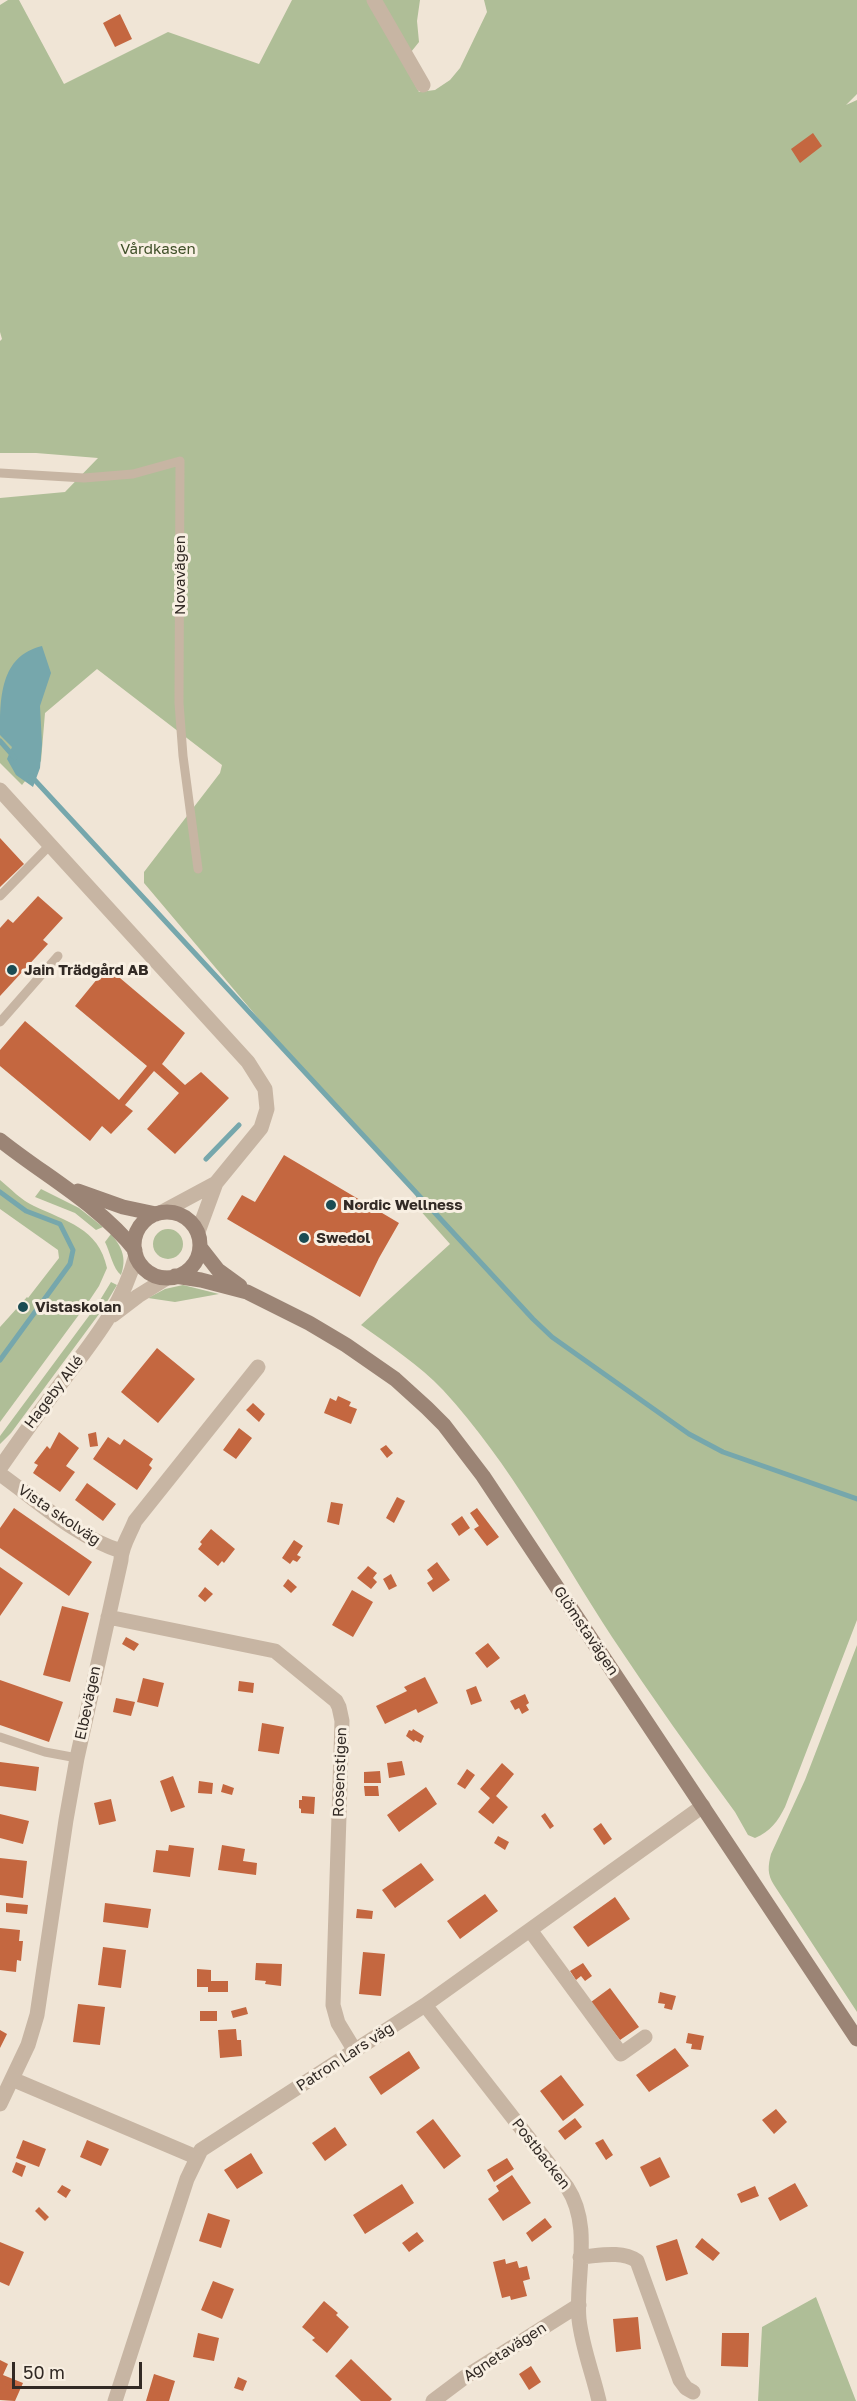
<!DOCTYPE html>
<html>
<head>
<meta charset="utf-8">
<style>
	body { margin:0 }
	#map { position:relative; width:857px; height:2401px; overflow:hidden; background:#f0e5d6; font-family:"Golos Text",sans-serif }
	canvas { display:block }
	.scale { position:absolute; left:12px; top:2362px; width:130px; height:27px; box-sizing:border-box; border:3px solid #322a25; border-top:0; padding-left:8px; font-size:18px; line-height:21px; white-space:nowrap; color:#322a25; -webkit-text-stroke:4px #f8efe2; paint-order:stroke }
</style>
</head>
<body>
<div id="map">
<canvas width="857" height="2401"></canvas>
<div class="scale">50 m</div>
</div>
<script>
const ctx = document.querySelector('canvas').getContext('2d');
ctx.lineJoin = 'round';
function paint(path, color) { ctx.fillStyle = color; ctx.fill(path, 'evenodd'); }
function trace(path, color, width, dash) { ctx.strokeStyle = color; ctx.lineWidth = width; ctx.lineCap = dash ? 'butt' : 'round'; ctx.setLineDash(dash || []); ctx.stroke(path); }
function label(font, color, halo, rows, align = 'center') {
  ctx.font = font + ' "Golos Text",sans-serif'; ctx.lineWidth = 6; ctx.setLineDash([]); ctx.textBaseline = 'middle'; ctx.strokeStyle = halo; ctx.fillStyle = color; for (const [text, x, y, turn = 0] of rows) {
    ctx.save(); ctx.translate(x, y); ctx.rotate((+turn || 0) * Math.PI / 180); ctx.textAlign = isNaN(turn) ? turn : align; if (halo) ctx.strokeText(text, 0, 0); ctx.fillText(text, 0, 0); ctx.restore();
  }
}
const green = new Path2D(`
	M8 0H19L64 84 168 32 259 64 292 0H367L419 92 435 90 450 80 460 68 487 12 484 0H857V94L846 105 857 100V1620L785 1807C778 1821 770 1832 755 1838L748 1835 735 1812C693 1755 652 1697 612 1637 558 1554 511 1464 443 1390 419 1365 389 1345 361 1325L450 1244 418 1208 415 1191 296 1063 144 883V872L220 773 222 765 97 669 45 713 41 761 22 785 0 763V498L65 492 98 458 36 453H0V341L2 339 0 332V5Z
	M380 0H420L417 21 419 42 411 52Z
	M0 1180C11 1189 21 1200 34 1206 65 1221 99 1228 107 1268L99 1286 89 1301 0 1422V1327L27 1297 28 1298 59 1258 58 1250 0 1209Z
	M41 1189 79 1208 103 1227 96 1230 75 1213 35 1197Z
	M153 1244a15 15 0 1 1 30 0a15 15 0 1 1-30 0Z
	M111 1234C122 1247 127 1258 121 1275 113 1269 110 1252 105 1242Z
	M111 1282 117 1285 102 1310 11 1433 0 1444V1436L97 1305Z
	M183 1285 219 1294 175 1302 148 1298 165 1289Z
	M857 1645V2012L774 1885C767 1874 768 1866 771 1854L805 1780Z
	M816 2297 856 2401H758L762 2327Z`);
const water = new Path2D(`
	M42 646 51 673 40 706 42 744 40 768 33 787 16 775 7 759 12 747 0 735C0 698 0 656 42 646Z`);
const stream = new Path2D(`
	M0 741 15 758
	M31 776 533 1319 552 1337 689 1434 723 1452 857 1499
	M206 1159 239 1125
	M0 1192 26 1211 60 1224 73 1250 70 1264 0 1360`);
const building = new Path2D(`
	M120 14 132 39 115 47 103 23Z
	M813 133 822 146 800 163 791 149Z
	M0 838 24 864 0 887Z
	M38 896 63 918 43 940 48 944 0 996V928L8 919 13 923Z
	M107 967 185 1033 162 1064 185 1085 201 1072 229 1098 175 1154 147 1129 179 1093 154 1071 125 1105 133 1111 111 1134 102 1126 90 1141 0 1066V1050L25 1021 119 1100 147 1066 75 1006Z
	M284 1155 399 1223 379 1258 360 1297 227 1219 242 1195 255 1202Z
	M157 1348 195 1379 158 1423 121 1392Z
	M338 1396 351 1402 349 1406 357 1409 351 1424 324 1413 330 1398 336 1401Z
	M253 1403 265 1414 259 1422 246 1410Z
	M239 1428 252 1438 236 1459 223 1450Z
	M59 1432 79 1448 66 1466 75 1472 60 1492 33 1473 38 1465 34 1463 47 1446 50 1449Z
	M96 1432 98 1446 90 1447 88 1434Z
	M108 1437 120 1445 124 1439 153 1459 149 1465 152 1468 137 1490 93 1459Z
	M386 1445 393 1453 387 1458 380 1449Z
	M87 1483 116 1504 103 1521 75 1500Z
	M397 1497 405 1501 394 1523 386 1518Z
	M331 1502 343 1504 339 1525 327 1522Z
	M14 1508 92 1562 69 1596 0 1548V1528Z
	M477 1508 499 1537 487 1546 474 1529 479 1526 470 1513Z
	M462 1516 470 1528 459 1536 451 1524Z
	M211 1529 235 1549 224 1563 222 1561 218 1566 198 1549 202 1544 200 1542Z
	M294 1540 303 1546 297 1555 301 1557 297 1562 293 1560 290 1564 282 1558Z
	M437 1562 450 1580 433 1592 427 1583 433 1579 427 1570Z
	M368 1566 377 1573 373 1578 377 1582 371 1589 357 1578Z
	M0 1567 23 1583 0 1616Z
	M391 1574 397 1586 389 1590 383 1579Z
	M288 1579 297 1587 291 1593 283 1586Z
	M205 1587 213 1594 205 1602 198 1596Z
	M352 1590 373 1602 353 1637 332 1625Z
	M62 1606 89 1613 70 1682 43 1675Z
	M126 1637 139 1644 134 1651 122 1644Z
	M488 1643 500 1658 487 1668 475 1653Z
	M425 1677 438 1703 418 1713 416 1709 385 1724 376 1706 407 1691 404 1687Z
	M143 1678 164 1683 158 1707 137 1702Z
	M0 1680 63 1702 49 1742 0 1725Z
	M239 1681 254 1683 253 1693 238 1691Z
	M476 1686 482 1701 471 1705 466 1690Z
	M525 1694 529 1703 526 1705 529 1710 522 1714 519 1708 515 1710 510 1701Z
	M116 1698 135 1702 131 1716 113 1712Z
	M262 1723 284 1727 279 1754 258 1751Z
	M413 1729 424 1736 421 1743 415 1740 414 1742 406 1736 409 1730 412 1731Z
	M402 1761 405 1775 389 1778 387 1763Z
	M0 1762 39 1767 36 1791 0 1786Z
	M502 1763 514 1774 496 1796 508 1807 493 1824 478 1812 490 1798 480 1789Z
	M467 1769 475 1775 465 1789 457 1784Z
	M380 1771 381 1783H364V1772Z
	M173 1776 185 1807 171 1812 160 1781Z
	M199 1781 213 1783 212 1794 198 1793Z
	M223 1784 234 1788 232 1795 221 1792Z
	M364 1786H378L379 1796H365Z
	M426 1787 437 1804 399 1832 387 1815Z
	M302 1796 315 1797 314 1814 301 1813V1809L299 1808V1800H302Z
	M111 1799 116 1821 99 1825 94 1803Z
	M545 1813 554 1826 550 1829 541 1816Z
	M0 1814 29 1821 23 1844 0 1838Z
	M601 1823 612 1839 604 1845 593 1829Z
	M498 1836 509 1842 505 1850 494 1843Z
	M169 1845 194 1848 190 1877 153 1872 156 1850 168 1851Z
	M222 1845 245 1849 243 1861 257 1863 256 1875 218 1870Z
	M0 1858 27 1861 23 1898 0 1895Z
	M421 1863 434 1880 395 1908 382 1890Z
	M485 1894 498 1911 460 1939 447 1921Z
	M615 1897 630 1919 588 1947 573 1927Z
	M6 1903 28 1905 27 1914 6 1912Z
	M105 1903 151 1909 148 1928 103 1922Z
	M357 1909 373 1911 372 1919 356 1918Z
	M0 1928 20 1930 19 1941H23L21 1961 17 1960 16 1972 0 1970Z
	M103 1947 126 1950 121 1988 98 1985Z
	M363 1952 385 1954 381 1996 359 1994Z
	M256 1963 282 1964 281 1986 265 1984 266 1981 255 1980Z
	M583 1963 592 1976 585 1981 581 1976 576 1980 570 1971Z
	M197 1969 211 1970V1981H228V1992H208V1987H197Z
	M610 1988 639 2027 620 2040 591 2002Z
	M660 1992 676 1996 672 2010 664 2008 665 2004 658 2003Z
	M78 2004 105 2007 100 2045 73 2042Z
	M246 2007 248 2014 233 2018 231 2011Z
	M200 2011H217V2021H200Z
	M236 2029 237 2040H241L242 2056 220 2058 218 2030Z
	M0 2030 7 2034 0 2048Z
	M688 2033 704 2036 701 2050 691 2049 692 2044 686 2043Z
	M675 2048 689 2066 649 2092 636 2075Z
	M409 2051 420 2068 381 2095 369 2077Z
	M561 2075 584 2105 563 2121 540 2091Z
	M776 2109 787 2122 774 2134 762 2120Z
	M575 2118 582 2127 565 2140 558 2131Z
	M433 2119 461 2156 444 2169 416 2132Z
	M335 2127 347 2145 325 2161 312 2143Z
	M603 2139 613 2155 606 2160 595 2143Z
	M23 2140 46 2149 39 2167 16 2158Z
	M87 2140 109 2149 101 2166 80 2157Z
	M251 2153 263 2173 237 2189 224 2170Z
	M660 2157 670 2177 650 2187 640 2167Z
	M507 2158 514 2169 494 2182 487 2170Z
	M16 2162 26 2166 22 2177 12 2172Z
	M512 2175 531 2203 503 2221 488 2199 499 2191 496 2186Z
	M795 2183 808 2206 780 2221 768 2198Z
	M402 2184 414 2203 365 2234 353 2215Z
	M62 2185 71 2190 66 2198 57 2192Z
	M755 2186 759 2196 741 2203 737 2194Z
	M39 2207 49 2217 45 2221 35 2211Z
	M208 2213 230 2220 221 2248 199 2241Z
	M545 2218 552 2227 532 2242 526 2233Z
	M417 2232 424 2241 409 2252 402 2243Z
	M702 2238 720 2253 713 2261 695 2247Z
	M677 2239 688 2274 666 2281 656 2246Z
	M0 2242 24 2252 9 2286 0 2282Z
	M505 2259 506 2264 517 2261 519 2268 527 2266 530 2279 523 2281 527 2296 511 2300 510 2296 502 2298 493 2262Z
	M213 2281 234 2289 222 2319 201 2310Z
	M324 2301 338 2313 336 2315 349 2327 327 2353 312 2340 315 2338 302 2327Z
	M638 2317 641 2349 616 2352 613 2319Z
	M198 2333 219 2338 214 2361 193 2357Z
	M722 2333H749L748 2367 721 2366Z
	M351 2359 392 2399 390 2401H361L335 2376Z
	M0 2360 8 2364 3 2375 23 2383 15 2401 0 2400Z
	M531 2366 541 2382 529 2390 519 2374Z
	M154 2374 175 2381 169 2401H146Z
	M238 2377 247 2381 243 2391 234 2388Z`);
const service = new Path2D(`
	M0 473 84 478 133 474 180 461 179 703 183 756 198 869
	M0 896 50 845
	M0 1022 58 956
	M0 1737 45 1752 77 1758`);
const minor = new Path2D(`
	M374 0 423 85
	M113 1315 138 1296 167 1278
	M0 1468C20 1439 41 1410 62 1382 93 1341 123 1305 136 1255
	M0 1474C38 1501 76 1537 121 1551
	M108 1617 275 1651 336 1701 339 1707 342 1721 333 2005 338 2023 355 2051
	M530 1930 621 2054 645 2037
	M425 2005 567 2187C593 2227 575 2276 579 2319 582 2347 593 2374 599 2401
	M12 2079 196 2157
	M0 2104 28 2045 37 2015 66 1820 77 1758 121 1560C121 1547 130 1534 135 1521L258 1367
	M580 2257C598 2256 621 2250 637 2261L680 2380 686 2388 693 2392
	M115 2401 187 2179 201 2150 425 2005 703 1806
	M433 2401 465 2377 579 2305`);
const tertiary = new Path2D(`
	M0 790 248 1062 265 1089 267 1109 261 1128 216 1183 162 1212
	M198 1232 216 1183`);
const secondary = new Path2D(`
	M0 1140C45 1176 98 1204 135 1250
	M78 1191 123 1207 156 1214
	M134 1245a33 33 0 1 1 66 0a33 33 0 1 1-66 0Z
	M200 1247 218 1270 240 1286
	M175 1276 201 1280 247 1292 309 1323 346 1345 395 1379 427 1408 444 1425 483 1476 857 2039`);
const markers = [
	[12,970,6,"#1b4c53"],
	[331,1205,6,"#1b4c53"],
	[304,1238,6,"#1b4c53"],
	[23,1307,6,"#1b4c53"]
];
const parkNames = [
	["Vårdkasen",158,249]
];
const streetNames = [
	["Novavägen",180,575,-90],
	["Hageby Allé",54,1392,-53],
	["Vista skolväg",59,1515,34],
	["Glömstavägen",586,1631,56],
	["Elbevägen",88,1703,-78],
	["Rosenstigen",340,1772,-88],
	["Patron Lars väg",345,2057,-33],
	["Postbacken",541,2154,52],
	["Agnetavägen",505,2352,-33]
];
const poiNames = [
	["Jain Trädgård AB",24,970],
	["Nordic Wellness",343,1205],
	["Swedol",316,1238],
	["Vistaskolan",35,1307]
];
paint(green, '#afbe97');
paint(water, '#76a7ac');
trace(stream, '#76a7ac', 5);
paint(building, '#c46740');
trace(service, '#c7b5a3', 9);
trace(minor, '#c7b5a3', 15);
trace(tertiary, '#c7b5a3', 15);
trace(secondary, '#9b8475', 15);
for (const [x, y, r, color] of markers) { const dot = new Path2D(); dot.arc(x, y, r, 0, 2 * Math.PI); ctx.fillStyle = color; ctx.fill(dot); trace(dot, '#f8efe2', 2); }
label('15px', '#405029', '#f8efe2', parkNames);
label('15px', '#322a25', '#f8efe2', streetNames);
label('bold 15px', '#322a25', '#f8efe2', poiNames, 'left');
</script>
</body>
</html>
